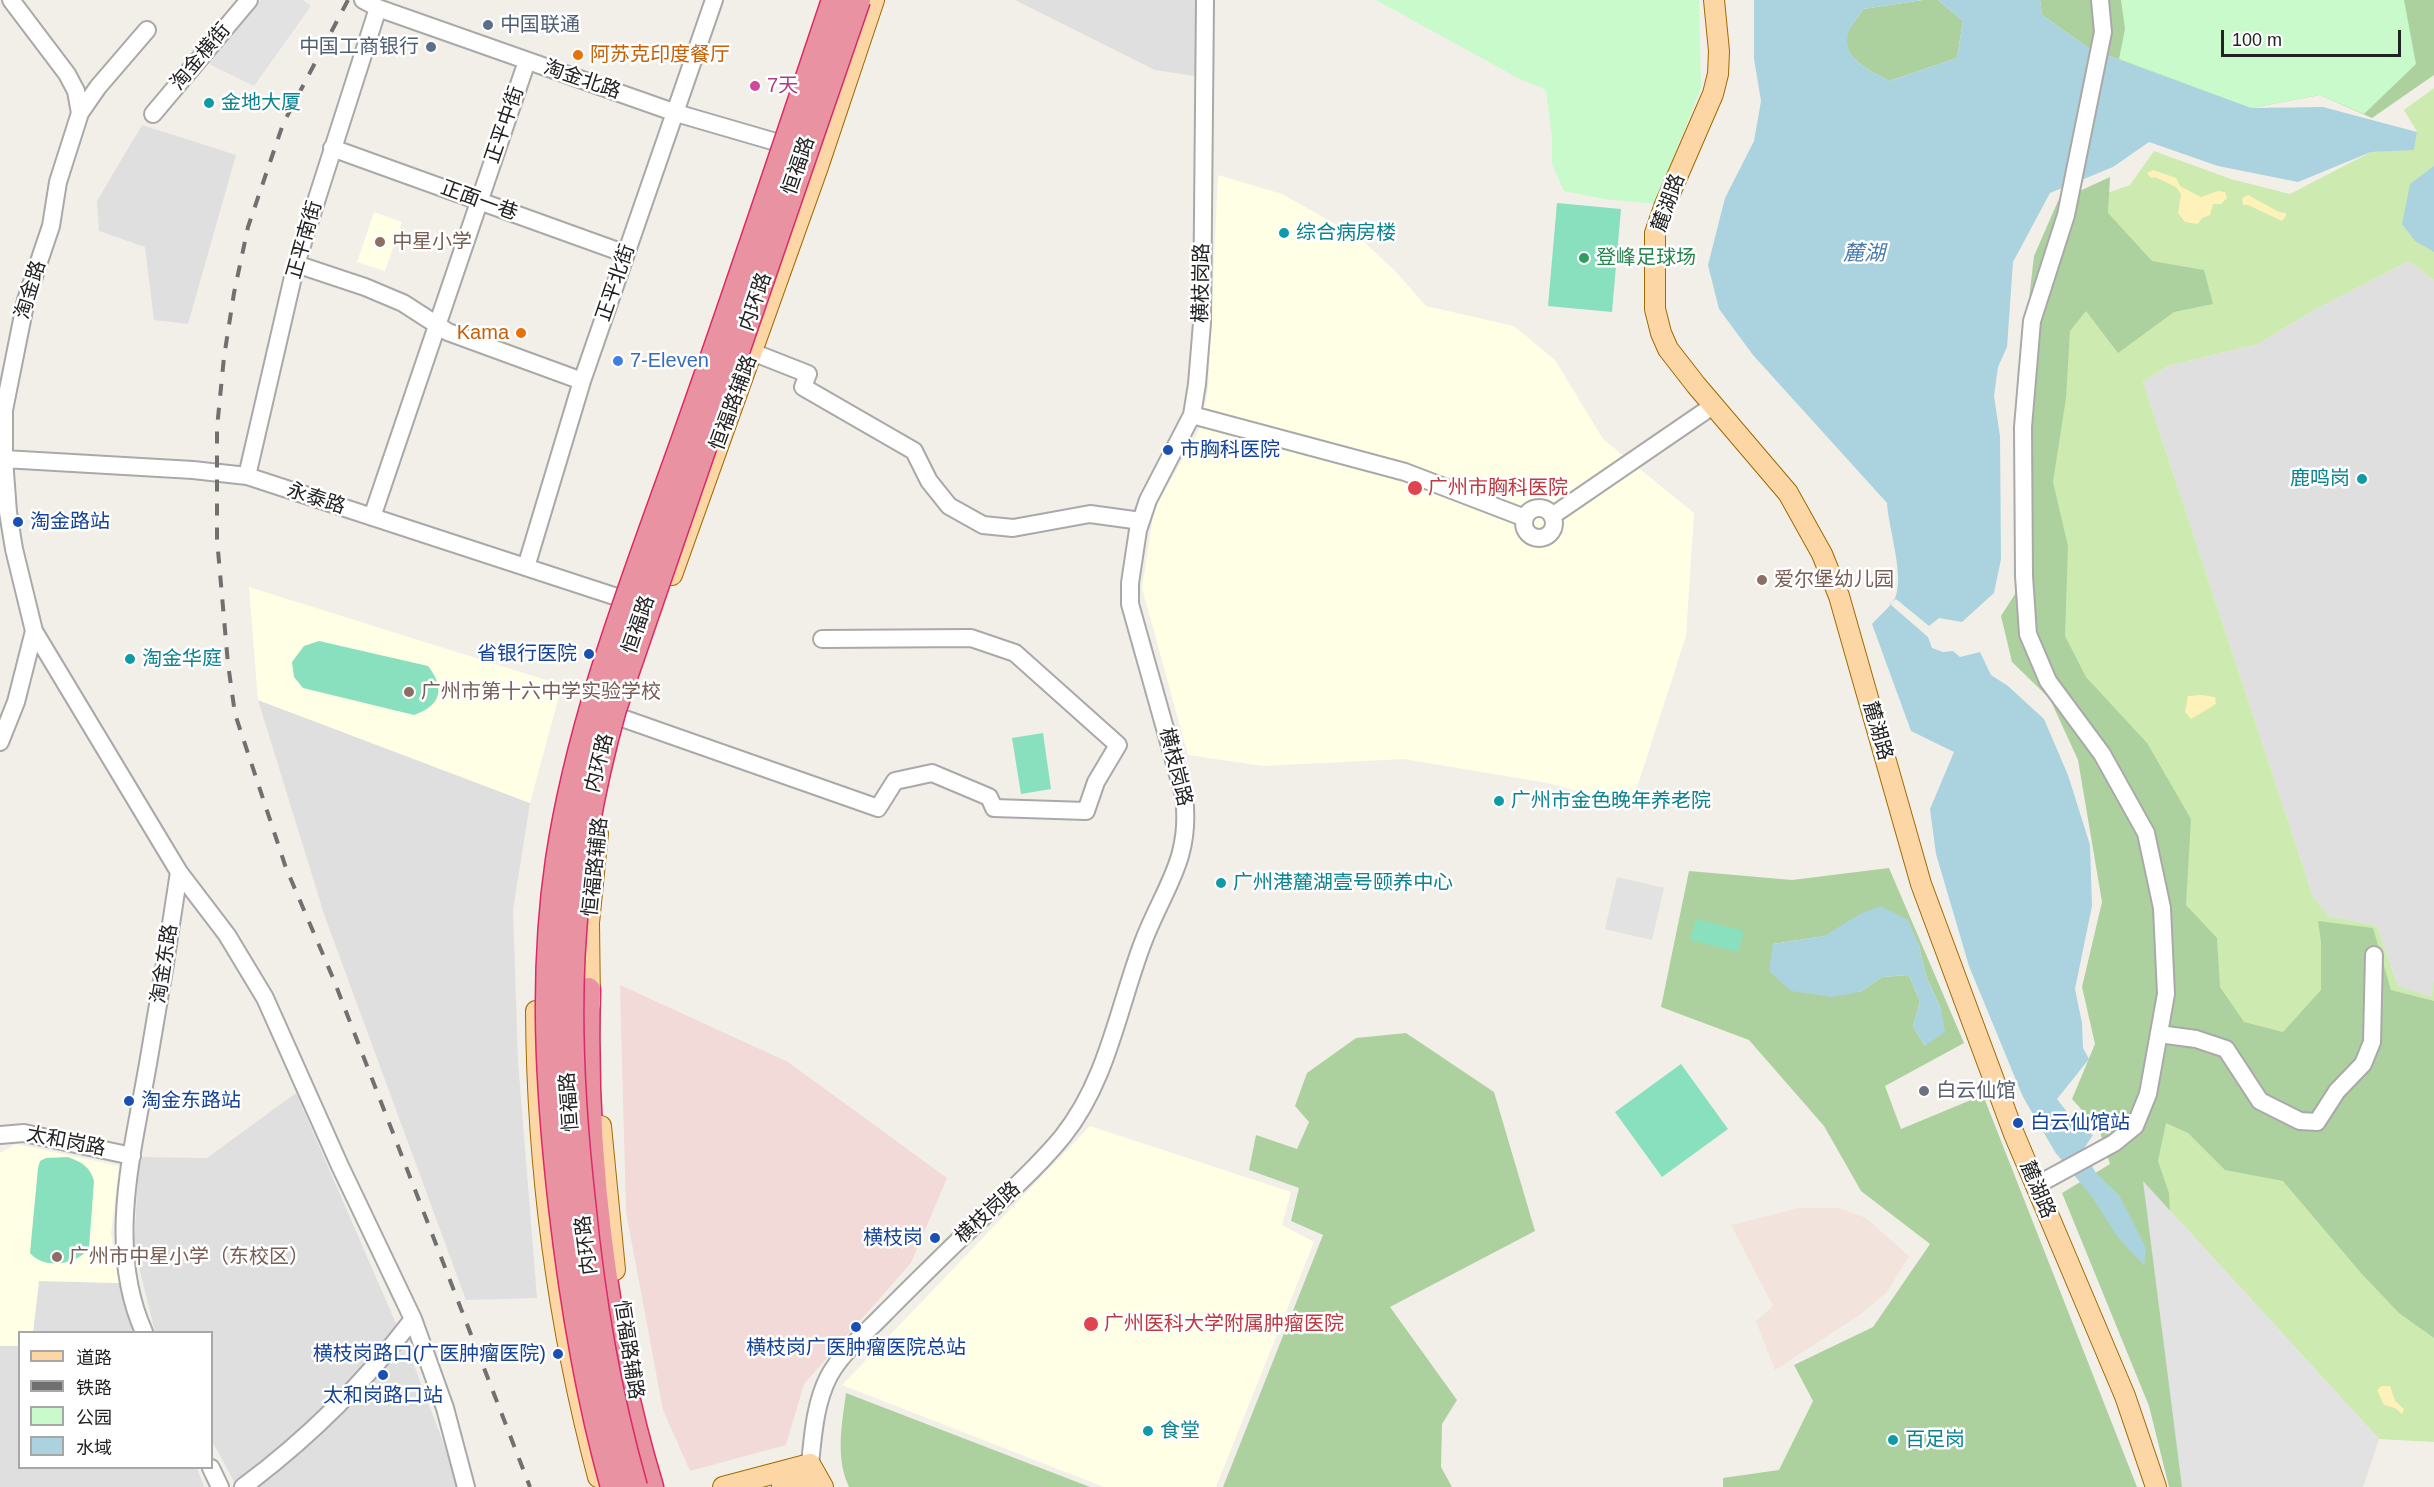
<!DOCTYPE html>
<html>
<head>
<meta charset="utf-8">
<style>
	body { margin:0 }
	#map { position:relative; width:2434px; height:1487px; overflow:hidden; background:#f2efe9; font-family:Arial,"Noto Sans SC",sans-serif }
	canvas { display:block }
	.legend { position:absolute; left:18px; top:1331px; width:195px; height:138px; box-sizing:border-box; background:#fff; border:2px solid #a7a7a7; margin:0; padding:8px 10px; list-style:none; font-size:18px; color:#222 }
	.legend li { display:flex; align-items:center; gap:12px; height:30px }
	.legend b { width:30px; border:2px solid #a7a7a7 }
	.scale { position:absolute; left:2221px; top:30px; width:180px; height:27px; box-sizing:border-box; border:3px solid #222; border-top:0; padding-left:8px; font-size:18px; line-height:21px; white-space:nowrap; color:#222; -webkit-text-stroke:4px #fff; paint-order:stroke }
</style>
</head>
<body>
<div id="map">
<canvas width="2434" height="1487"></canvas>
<ul class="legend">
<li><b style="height:8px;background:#fcd6a4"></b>道路</li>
<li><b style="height:8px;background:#707070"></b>铁路</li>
<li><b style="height:16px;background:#c8facc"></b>公园</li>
<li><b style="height:16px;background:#aad3df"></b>水域</li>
</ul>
<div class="scale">100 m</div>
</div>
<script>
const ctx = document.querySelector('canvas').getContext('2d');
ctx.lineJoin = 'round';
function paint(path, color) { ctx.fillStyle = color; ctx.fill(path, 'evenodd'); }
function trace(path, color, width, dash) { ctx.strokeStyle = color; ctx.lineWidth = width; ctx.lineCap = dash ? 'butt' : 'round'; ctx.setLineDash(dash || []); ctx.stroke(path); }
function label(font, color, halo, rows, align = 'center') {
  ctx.font = font + ' Arial,"Noto Sans SC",sans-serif'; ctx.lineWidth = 5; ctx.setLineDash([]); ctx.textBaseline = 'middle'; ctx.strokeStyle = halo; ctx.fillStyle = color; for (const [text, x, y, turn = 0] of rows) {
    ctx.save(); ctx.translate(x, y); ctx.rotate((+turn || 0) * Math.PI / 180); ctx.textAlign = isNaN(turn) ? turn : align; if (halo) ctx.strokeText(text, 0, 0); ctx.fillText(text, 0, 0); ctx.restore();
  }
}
const residential = new Path2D(`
	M1015 0H1195V76L1155 70Z
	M142 125 236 155 188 324 154 320 145 247 99 231 97 201Z
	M2409 261 2434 280V977L2431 998 2398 986 2377 926 2329 916 2313 897 2143 382 2168 366 2258 344 2314 310Z
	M258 700 530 803 513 910 518 1061 537 1298 466 1300 325 917Z
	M296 1093 414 1365 460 1487H237L212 1441V1332H155L134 1247 139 1157 207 1158Z
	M39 1281 119 1283 134 1332H33Z
	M0 1346H19L20 1468H197L204 1487H0Z`);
const commercial = new Path2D(`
	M620 985 788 1062 947 1178 911 1263 804 1384 786 1445 690 1471 663 1410 626 1212Z`);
const education = new Path2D(`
	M1218 175 1282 194 1360 238 1396 272 1426 306 1514 326 1555 360 1603 439 1694 513 1686 636 1631 806 1547 783 1404 759 1263 766 1188 755 1142 588 1154 510 1199 430 1208 391Z
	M374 212 402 222 385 271 357 262Z
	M249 587 562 685 530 803 258 700Z
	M1090 1126 1291 1192 1282 1225 1314 1242 1216 1487H1104L842 1385Z
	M16 1144 119 1166 111 1234 119 1283 39 1281 33 1332H20L19 1346H0V1153Z`);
const military = new Path2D(`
	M1799 1208H1840L1866 1218 1909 1256 1887 1292 1861 1314 1775 1370 1756 1321 1773 1306 1731 1225Z`);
const grass = new Path2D(`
	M2434 88V280L2409 261 2314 310 2258 344 2168 366 2143 382 2313 897 2329 916 2377 926 2398 986 2431 997 2434 977V1442L2379 1439 2143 1181 2173 1006 2054 675 2032 321 2087 200 2130 185 2154 151 2231 179 2290 194 2371 152 2414 149 2417 132 2404 110Z`);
const forest = new Path2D(`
	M1923 0H1938L1963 21 1957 58 1889 81C1872 71 1841 59 1847 34 1850 26 1859 17 1863 9Z
	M2040 0H2434V75L2372 118 2320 95 2251 108 2090 49 2042 15Z
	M2110 177 2108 213 2152 261 2204 270 2213 304 2174 312 2118 353 2086 311 2070 331 2066 398 2053 482 2068 546 2065 636 2086 677 2147 743 2191 819 2186 905 2217 938 2220 987 2244 1022 2283 1032 2321 990V942L2318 921 2373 928 2391 990 2434 1001V1338L2399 1313 2361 1273 2283 1181 2225 1170 2188 1133 2166 1123 2158 1161 2169 1193 2177 1347 2201 1487H2169L2149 1406 2062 1193 2110 1164 2099 1129 2072 1099 2095 1044 2082 987 2102 902 2078 760 2050 699 2012 662 2001 616 2015 594 2019 385 2034 256 2058 201Z
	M1889 868 1964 1043 1885 1086 1901 1129 1983 1095 2137 1487H1723V1478L1779 1470 1813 1401 1794 1365 1873 1327 1930 1244 1861 1191 1824 1126 1749 1040 1661 1007 1689 871 1792 880ZM1824 936 1919 945 1926 976 1941 1009 1925 1046 1913 1026 1920 1002 1909 975 1882 977 1860 992 1773 944Z
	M1406 1033 1494 1092 1535 1231 1390 1307 1457 1400 1442 1424 1441 1467 1452 1487H1223L1323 1235 1291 1221 1299 1188 1249 1170 1256 1135 1297 1149 1309 1122 1295 1106 1307 1073 1356 1038Z
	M846 1393 1090 1487H849C835 1457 842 1424 846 1393Z`);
const sand = new Path2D(`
	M2153 170 2176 178 2180 186 2201 197 2218 191 2225 192 2227 198 2221 204H2213L2210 215 2202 218 2198 224 2185 222 2178 213 2181 194 2176 187 2155 177 2151 178 2147 173Z
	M2248 195 2279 212 2286 213V216L2282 221 2248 205H2243L2242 198Z
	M2201 695 2215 697 2216 704 2191 719 2185 712 2188 696Z
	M2381 1386H2390L2395 1401 2404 1409 2402 1414 2395 1408 2384 1405 2377 1390Z`);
const park = new Path2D(`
	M1376 0H1699L1701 88 1655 204 1604 199 1564 191 1552 164V137L1546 90 1518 78Z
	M2121 0H2404L2416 64 2364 114 2320 95 2251 108 2119 59 2125 29Z`);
const pitch = new Path2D(`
	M1557 203 1621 209 1612 312 1548 306Z
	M319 641 428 666C445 688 442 705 414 715L303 688 294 677 292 662 304 646Z
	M1043 733 1051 789 1021 794 1012 738Z
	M1696 919 1744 931 1738 952 1690 940Z
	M1681 1064 1728 1129 1662 1177 1615 1112Z
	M68 1157C82 1162 90 1167 94 1181L89 1248C77 1265 44 1270 30 1253L38 1168 40 1161 46 1158Z`);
const parking = new Path2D(`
	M261 0H303L311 6 254 86 209 64Z
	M1617 877 1664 888 1652 940 1605 929Z
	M2143 1181 2379 1439 2363 1487H2182Z`);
const water = new Path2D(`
	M1754 0H1923L1863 9C1859 17 1850 26 1848 34 1841 59 1872 71 1889 81L1957 58 1963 21 1938 0H2040L2042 15 2090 49 2251 108 2323 107 2417 132 2414 150 2371 152 2298 182 2218 166 2149 142 2113 167 2050 193 2013 262 2007 347 1998 367 1994 396 2000 436 2001 559 1994 593 1962 622 1939 618 1929 626 1896 599 1890 604 1928 637 1932 648 1943 652 1953 651 1960 657 1980 652 1991 675 2008 686 2044 719 2068 775 2090 845 2092 906 2075 989 2082 1023 2083 1048 2089 1059 2057 1099 2078 1126 2093 1135 2083 1150 2096 1173 2119 1195 2146 1248 2144 1266 2117 1236 2092 1197 2055 1152 2023 1097 1969 966 1936 854 1930 809 1954 752 1911 731 1872 624C1879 616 1888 609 1894 600 1906 580 1888 527 1887 503L1753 355 1719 309 1708 265 1725 198 1754 141 1761 101 1754 59Z
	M2434 166V252L2415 241 2402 224 2410 184Z
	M1881 906 1908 920 1919 945 1926 976 1941 1009 1945 1032 1925 1046 1913 1026 1920 1002 1909 975 1882 977 1860 992 1832 997 1791 991 1769 971 1773 944 1824 936 1860 914Z`);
const minor = new Path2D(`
	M363 0 378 8 676 113 793 147
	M80 113 98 87 147 30
	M153 114 249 0
	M332 148 626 254
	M296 264 365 287 403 303 448 332 582 381
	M752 352 808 374 803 387 914 451 929 481 949 506 983 525 1013 528 1090 514 1141 521
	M1192 415 1405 472 1525 518
	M4 459 193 470 247 476 617 597
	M247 476 296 264 378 8
	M1524 523a15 15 0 1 1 30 0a15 15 0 1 1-30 0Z
	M1552 516 1714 405
	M372 517 527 61
	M526 567 582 381 714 0
	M34 631 179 872 227 935 265 998 340 1166 413 1319C365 1382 306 1440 243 1487
	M602 711 878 808 895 781 932 773 989 797 994 808 1086 811 1096 782 1118 745 1015 653 971 638 822 639
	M0 742 16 702 34 631 14 549 8 512 4 459V410L26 300 51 226 58 182 80 113 76 91 67 74 11 0
	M2159 1034 2196 1039 2226 1049 2260 1101 2300 1121 2317 1122 2337 1091 2363 1064 2372 1042 2374 955
	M0 1135 24 1133 132 1156
	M2035 1186 2114 1143 2135 1126 2148 1094 2166 994 2162 908 2146 833 2102 754 2048 681 2028 634 2024 576 2023 427 2032 321 2066 215 2103 32 2100 0
	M413 1319 445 1408 466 1487
	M144 1332C105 1246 134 1147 149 1058 160 996 170 934 179 872
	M810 1464C813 1435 815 1403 829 1376 842 1352 867 1332 886 1312 917 1281 948 1250 980 1220 1008 1193 1038 1167 1063 1136 1107 1081 1118 1009 1142 945 1163 888 1192 861 1184 796L1130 604V583L1138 530 1148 500 1192 415 1197 384 1202 323 1205 0
	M211 1468 220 1487`);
const major = new Path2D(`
	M1714 0 1719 51 1718 74 1713 94 1664 207 1655 233V309L1661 333 1668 349 1696 385 1788 493 1822 554 1839 596 1921 884 2014 1134 2125 1396 2156 1487
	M672 575 818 167 874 0
	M590 1004 589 923 598 833
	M536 1011C537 1168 558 1326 598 1477
	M601 1126 615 1270
	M810 1464 823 1487
	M723 1487 810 1464
	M782 1487 805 1480`);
const highway = new Path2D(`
	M588 990C583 1152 604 1332 651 1487`);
const rail = new Path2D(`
	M348 0 283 124 248 227 234 293 224 357 217 428V539L228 664 235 714 286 868 333 978 530 1487`);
const highwayBridge = new Path2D(`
	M613 1487C587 1394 572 1302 561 1206 548 1091 541 975 558 860 580 714 635 577 684 439 736 293 785 146 834 0
	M635 1487C608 1391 593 1302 583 1202 563 1024 565 883 614 709L858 0`);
const markers = [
	[488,25,6,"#5c6f8a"],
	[431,47,6,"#5c6f8a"],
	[578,55,6,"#e8710a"],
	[755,86,6,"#d1479c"],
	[209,103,6,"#0f9aa8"],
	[1284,233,6,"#0f9aa8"],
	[380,242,6,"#8d6e63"],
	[1584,258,6,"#2e9e5b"],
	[521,333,6,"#e8710a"],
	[618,361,6,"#3f7fe0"],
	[1168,450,6,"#1a4fb4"],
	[2362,479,6,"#0f9aa8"],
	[1415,488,8,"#e0444e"],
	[18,522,6,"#1a4fb4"],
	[1762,580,6,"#8d6e63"],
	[589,654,6,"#1a4fb4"],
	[130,659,6,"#0f9aa8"],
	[409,692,6,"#8d6e63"],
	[1499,801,6,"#0f9aa8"],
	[1221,883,6,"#0f9aa8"],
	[1924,1091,6,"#6b7280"],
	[129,1101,6,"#1a4fb4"],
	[2018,1123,6,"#1a4fb4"],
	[935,1238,6,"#1a4fb4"],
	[57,1257,6,"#8d6e63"],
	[1091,1324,8,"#e0444e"],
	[856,1327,6,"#1a4fb4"],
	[558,1354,6,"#1a4fb4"],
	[383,1375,6,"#1a4fb4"],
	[1148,1431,6,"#0f9aa8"],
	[1893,1440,6,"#0f9aa8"]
];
const serviceNames = [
	["中国联通",500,25],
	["中国工商银行",419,47,"right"]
];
const foodNames = [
	["阿苏克印度餐厅",590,55],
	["Kama",509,333,"right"]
];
const streetNames = [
	["淘金横街",201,57,-50],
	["淘金北路",582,80,19],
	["正平中街",505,125,-71],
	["恒福路",799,166,-71],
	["正面一巷",479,201,20],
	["麓湖路",1669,203,-70],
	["正平南街",305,240,-74],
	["正平北街",616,283,-71],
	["横枝岗路",1202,283,-89],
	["淘金路",31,290,-73],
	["内环路",756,302,-71],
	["恒福路辅路",734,403,-70],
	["永泰路",316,499,18],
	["恒福路",639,625,-71],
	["麓湖路",1877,731,74],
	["内环路",600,763,-76],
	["横枝岗路",1175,767,76],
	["恒福路辅路",596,867,-84],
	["淘金东路",165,964,-81],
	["恒福路",570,1102,-94],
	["太和岗路",66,1142,11],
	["麓湖路",2037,1190,67],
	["横枝岗路",988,1213,-43],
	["内环路",587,1245,-97],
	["恒福路辅路",628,1350,81]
];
const hotelNames = [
	["7天",767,86]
];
const cultureNames = [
	["金地大厦",221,103],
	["综合病房楼",1296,233],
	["鹿鸣岗",2350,479,"right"],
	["淘金华庭",142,659],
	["广州市金色晚年养老院",1511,801],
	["广州港麓湖壹号颐养中心",1233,883],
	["食堂",1160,1431],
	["百足岗",1905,1440]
];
const educationNames = [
	["中星小学",392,242],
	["爱尔堡幼儿园",1774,580],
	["广州市第十六中学实验学校",421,692],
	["广州市中星小学（东校区）",69,1257]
];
const leisureNames = [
	["登峰足球场",1596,258]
];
const shopNames = [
	["7-Eleven",630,361]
];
const transitNames = [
	["市胸科医院",1180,450],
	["淘金路站",30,522],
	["省银行医院",577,654,"right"],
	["淘金东路站",141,1101],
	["白云仙馆站",2030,1123],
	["横枝岗",923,1238,"right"],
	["横枝岗广医肿瘤医院总站",856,1348,"center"],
	["横枝岗路口(广医肿瘤医院)",546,1354,"right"],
	["太和岗路口站",383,1396,"center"]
];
const healthNames = [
	["广州市胸科医院",1428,488],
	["广州医科大学附属肿瘤医院",1104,1324]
];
const worshipNames = [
	["白云仙馆",1936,1091]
];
const waterNames = [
	["麓湖",1864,254]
];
paint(residential, '#e0dfdf');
paint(commercial, '#f2dad9');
paint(education, '#ffffe5');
paint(military, '#f3e3dd');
paint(grass, '#cdebb0');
paint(forest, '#add19e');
paint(sand, '#fff1ba');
paint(park, '#c8facc');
paint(pitch, '#88e0be');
paint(parking, '#e2e2e2');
paint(water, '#aad3df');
trace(minor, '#a9a9a9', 20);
trace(major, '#a06b00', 22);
trace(highway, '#dc2a67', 27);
trace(minor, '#fff', 16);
trace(major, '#fcd6a4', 20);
trace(highway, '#e892a2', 24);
trace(rail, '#707070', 4, [12, 12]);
trace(highwayBridge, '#dc2a67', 27, []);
trace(highwayBridge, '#e892a2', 24);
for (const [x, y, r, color] of markers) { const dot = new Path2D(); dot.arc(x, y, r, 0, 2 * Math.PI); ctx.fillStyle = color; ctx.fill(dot); trace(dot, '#fff', 2); }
label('20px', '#4e5e75', '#fff', serviceNames, 'left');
label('20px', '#c56008', '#fff', foodNames, 'left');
label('20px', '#222', '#fff', streetNames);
label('20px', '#b23c85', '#fff', hotelNames, 'left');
label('20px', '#0d838f', '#fff', cultureNames, 'left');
label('20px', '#785e54', '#fff', educationNames, 'left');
label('20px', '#27864d', '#fff', leisureNames, 'left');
label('20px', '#366cbe', '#fff', shopNames, 'left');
label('20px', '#164399', '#fff', transitNames, 'left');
label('20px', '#be3a42', '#fff', healthNames, 'left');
label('20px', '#5b616d', '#fff', worshipNames, 'left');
label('italic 21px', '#4a7aab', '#fff', waterNames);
</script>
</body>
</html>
